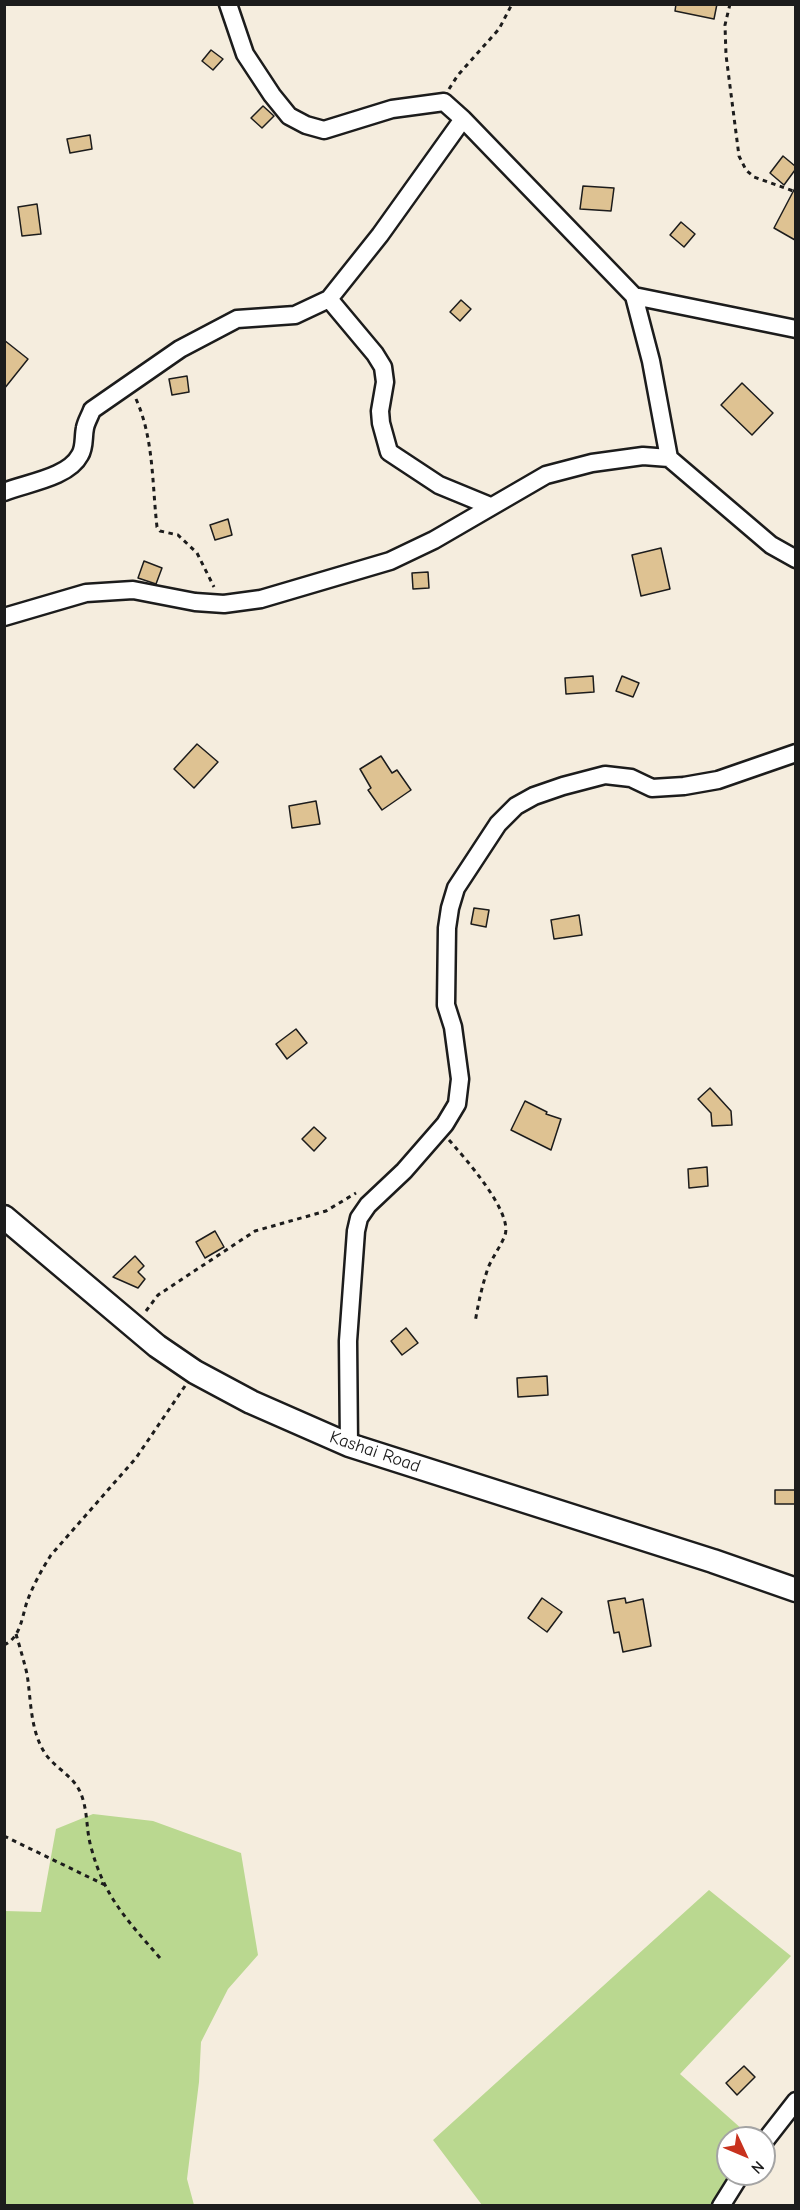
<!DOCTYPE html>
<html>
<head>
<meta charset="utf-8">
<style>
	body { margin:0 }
	#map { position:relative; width:800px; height:2210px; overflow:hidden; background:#f5edde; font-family:"Comic Neue",sans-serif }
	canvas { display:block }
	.frame { position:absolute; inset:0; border:6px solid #1c1c1c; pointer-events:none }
	.north { position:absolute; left:716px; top:2126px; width:60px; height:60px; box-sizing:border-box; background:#fff; border:2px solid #a4a4a4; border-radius:50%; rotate:134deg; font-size:16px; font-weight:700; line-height:24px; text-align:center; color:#1c1c1c }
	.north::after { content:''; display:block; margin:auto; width:21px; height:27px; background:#c8321e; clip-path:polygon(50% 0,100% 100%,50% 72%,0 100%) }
</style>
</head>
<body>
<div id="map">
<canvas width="800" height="2210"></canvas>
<div class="frame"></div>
<div class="north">N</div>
</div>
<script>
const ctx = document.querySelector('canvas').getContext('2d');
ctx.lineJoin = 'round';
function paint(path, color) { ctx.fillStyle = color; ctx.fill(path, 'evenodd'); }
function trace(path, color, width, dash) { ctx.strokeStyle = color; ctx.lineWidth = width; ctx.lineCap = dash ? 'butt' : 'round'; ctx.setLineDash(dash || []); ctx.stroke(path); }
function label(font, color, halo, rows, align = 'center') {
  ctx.font = font + ' "Comic Neue",sans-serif'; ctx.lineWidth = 4.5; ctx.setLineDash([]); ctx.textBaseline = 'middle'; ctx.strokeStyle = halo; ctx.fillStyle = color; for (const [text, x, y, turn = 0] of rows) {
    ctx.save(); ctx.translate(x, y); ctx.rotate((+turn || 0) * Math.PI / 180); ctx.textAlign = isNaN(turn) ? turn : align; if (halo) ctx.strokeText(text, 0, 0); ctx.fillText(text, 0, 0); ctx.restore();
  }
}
const green = new Path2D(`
	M93 1814 153 1821 241 1853 258 1955 228 1989 201 2042 199 2082 187 2179 194 2205H5V1911L41 1912 56 1829Z
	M709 1890 791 1956 680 2074 752 2138H728V2174H736L714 2205H482L433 2140Z`);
const building = new Path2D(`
	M676 4H717L714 19 675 11Z
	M211 50 223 59 213 70 202 61Z
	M263 106 274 116 262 128 251 118Z
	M90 135 92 149 70 153 67 139Z
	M783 156 795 166V170L784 185 770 173Z
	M583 186 614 188 611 211 580 209Z
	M795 188V240L774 228Z
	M37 204 41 234 22 236 18 207Z
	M681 222 695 234 684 247 670 235Z
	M461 300 471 309 460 321 450 312Z
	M4 340 28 359 4 389Z
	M187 376 189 392 172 395 169 379Z
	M742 383 773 413 752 435 721 405Z
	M228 519 232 535 215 540 210 525Z
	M661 548 670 589 641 596 632 555Z
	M144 561 162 568 156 584 138 578Z
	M428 572 429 588 413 589 412 573Z
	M593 676 594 692 566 694 565 678Z
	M622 676 639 683 633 697 616 691Z
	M197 744 218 762 194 788 174 769Z
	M381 756 392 773 397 770 411 790 382 810 368 790 371 788 360 769Z
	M316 801 320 824 292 828 289 806Z
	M474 908 489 910 486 927 471 924Z
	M579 915 582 935 554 939 551 920Z
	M296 1029 307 1043 287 1059 276 1044Z
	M710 1088 731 1111 732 1125 712 1126 711 1113 698 1099Z
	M525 1101 547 1112 546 1114 561 1119 551 1150 511 1130Z
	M314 1127 326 1138 314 1151 302 1139Z
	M707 1167 708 1186 689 1188 688 1169Z
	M215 1231 224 1247 205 1258 196 1242Z
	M135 1256 144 1266 138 1272 145 1279 138 1288 113 1277Z
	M406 1328 418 1343 402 1355 391 1341Z
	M547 1376 548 1395 518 1397 517 1378Z
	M775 1490H795V1504H775Z
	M542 1598 562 1612 547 1632 528 1618Z
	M625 1598 626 1603 643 1599 651 1646 623 1652 619 1632 614 1633 608 1601Z
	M744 2066 755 2077 737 2095 726 2083Z`);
const path = new Path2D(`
	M730 4 725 25 726 55 739 156 746 170 754 177 796 192
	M449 89 458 75 499 29 512 4
	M136 399C154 439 152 484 157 527L160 531 178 535 197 553 214 587
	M449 1140C464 1157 513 1212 505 1235 501 1246 493 1256 488 1268 482 1286 478 1304 475 1323
	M146 1311 158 1295 255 1231 326 1211 356 1193
	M16 1634C20 1648 24 1661 27 1674 31 1699 30 1727 43 1750 52 1767 74 1775 81 1794 88 1811 86 1830 91 1847 104 1897 128 1921 160 1958
	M4 1645C22 1637 22 1614 28 1599 34 1584 42 1569 51 1555L136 1458 185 1386
	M4 1836 105 1885`);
const street = new Path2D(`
	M228 4 245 54 272 95 289 116 306 125 324 130 392 109 444 102 463 119 634 296 651 361 669 458 771 545 796 559
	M634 296 796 329
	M329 299 375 354 383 367 385 382 380 411 381 423 389 452 439 485 490 506
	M4 492C26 483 68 478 80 455 85 447 83 437 85 428 86 422 90 416 92 410L180 349 237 319 295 315 329 299 380 235 463 119
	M4 617 86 593 133 590 195 602 224 604 261 599 390 561 434 540 546 475 592 463 643 456 669 458
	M349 1445 348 1341 356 1231 359 1218 368 1205 404 1171 445 1124 457 1104 460 1079 453 1027 446 1005 447 928 450 908 456 888 498 824 516 806 534 796 563 786 605 775 631 778 652 788 684 786 718 780 796 753
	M764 2142 796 2101
	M721 2206 741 2174`);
const secondary = new Path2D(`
	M4 1217 157 1346 195 1372 251 1402 349 1445 713 1561 796 1590`);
const streetNames = [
	["Kashai Road",375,1452,19]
];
paint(green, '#bad890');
paint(building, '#dec292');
trace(building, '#1c1c1c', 1.5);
trace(street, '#1c1c1c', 21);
trace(secondary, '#1c1c1c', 27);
trace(path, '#1c1c1c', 3, [4.5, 4.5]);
trace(street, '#fff', 16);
trace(secondary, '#fff', 22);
label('18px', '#1c1c1c', '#fff', streetNames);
</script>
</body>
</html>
